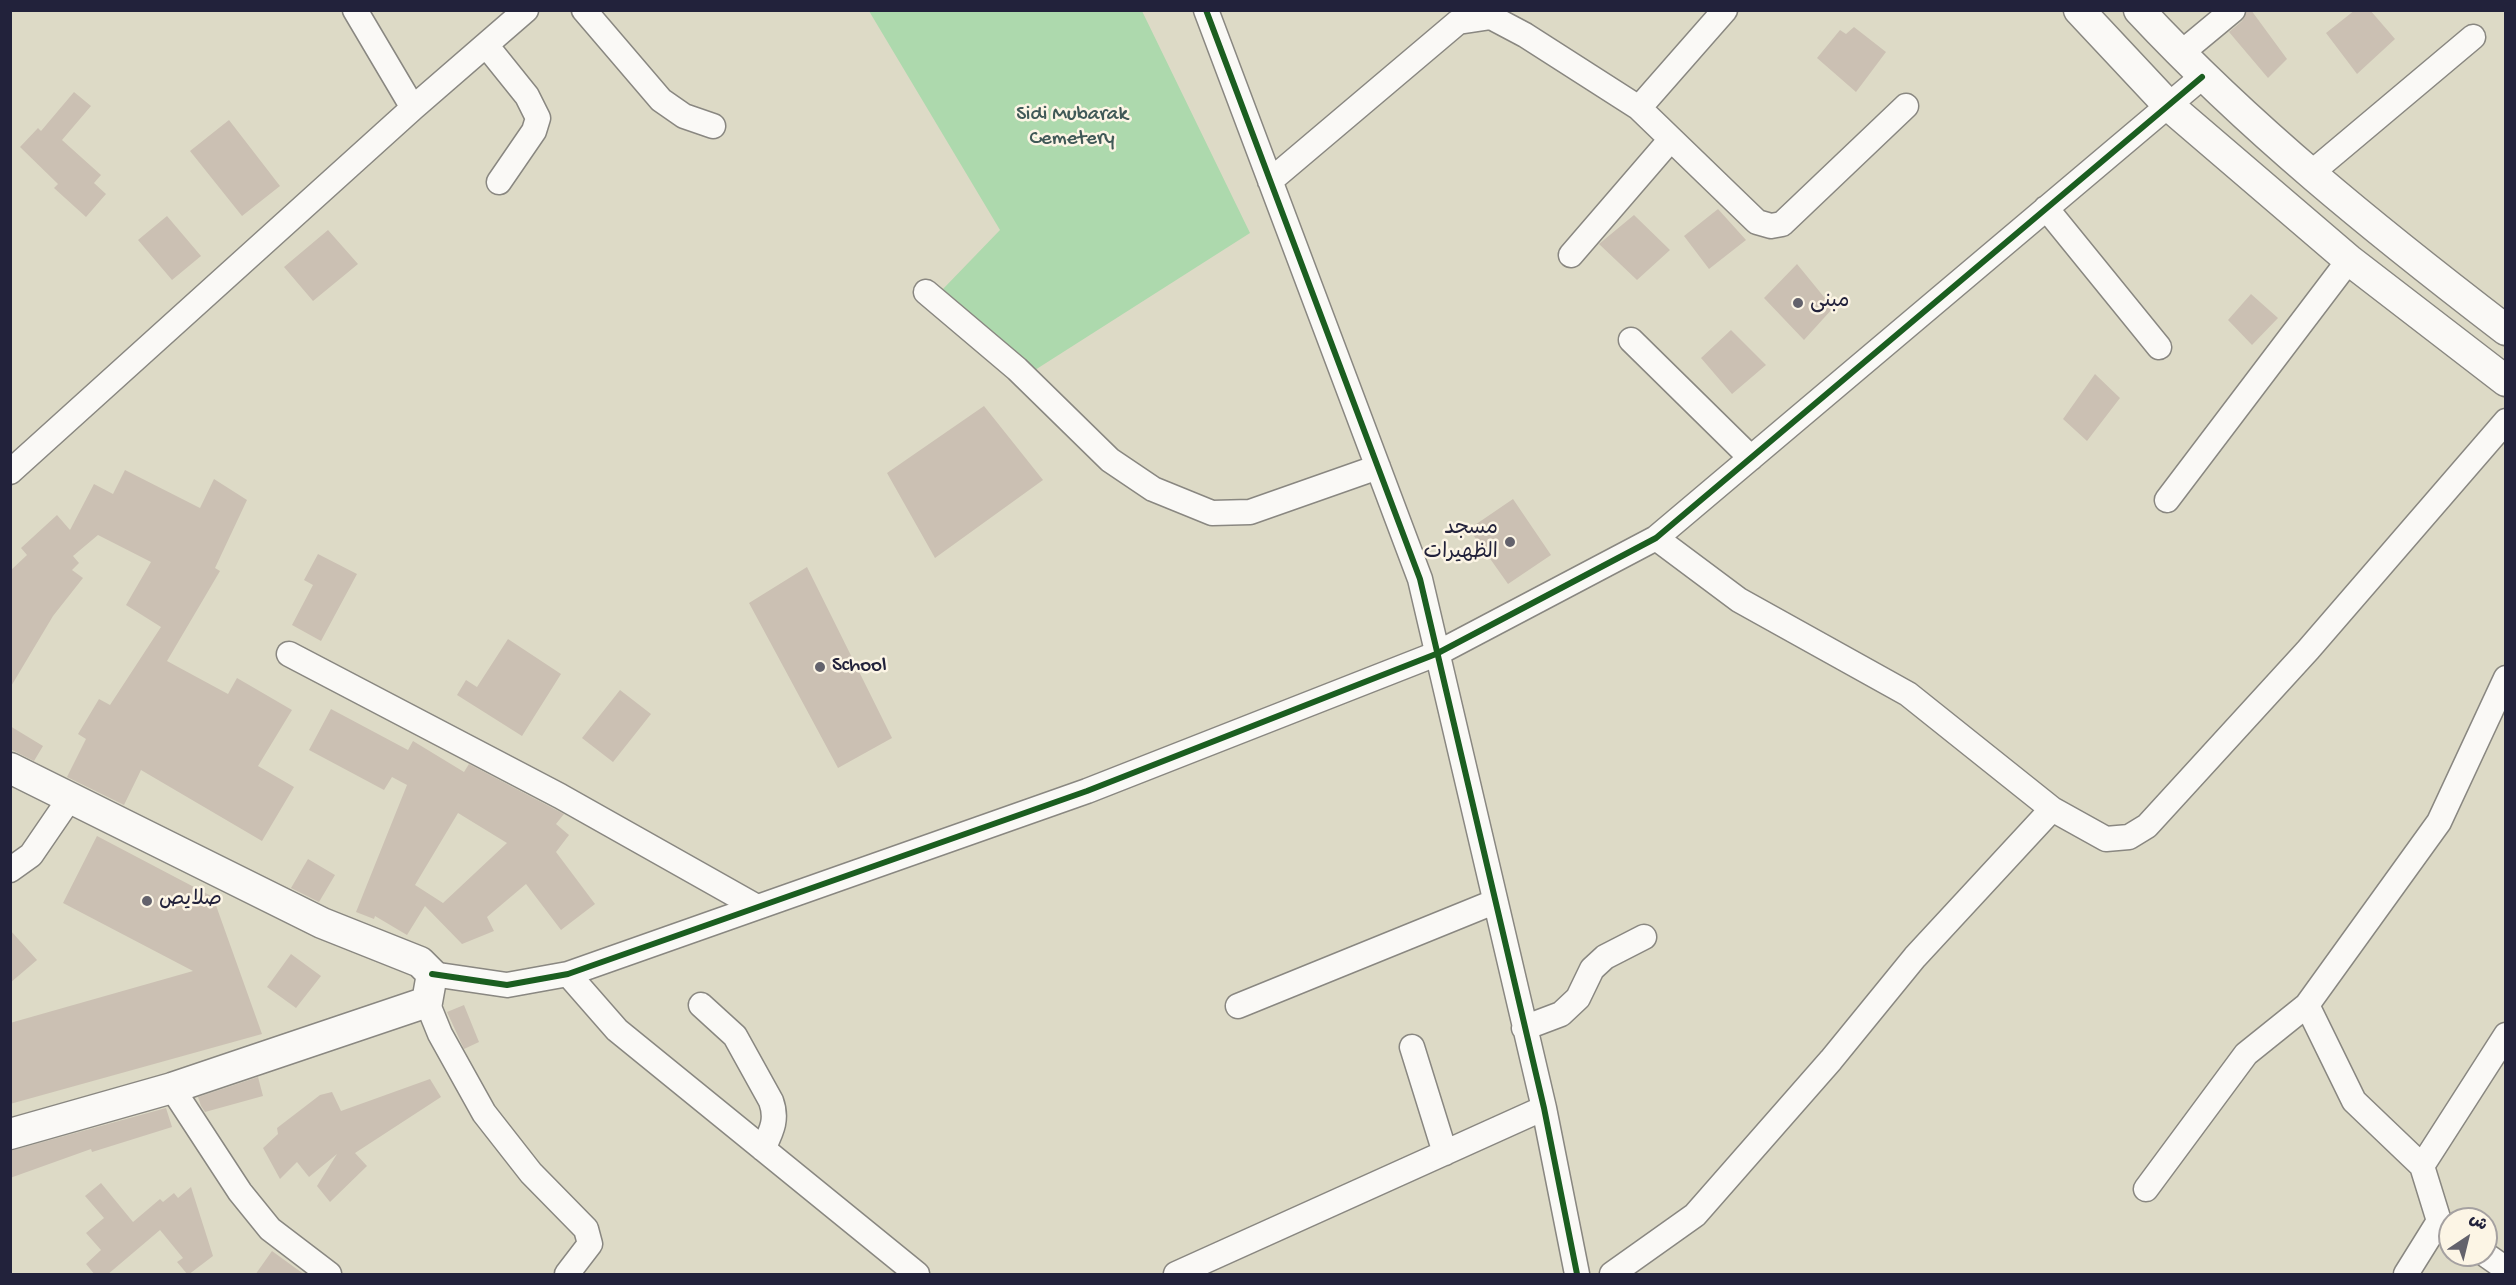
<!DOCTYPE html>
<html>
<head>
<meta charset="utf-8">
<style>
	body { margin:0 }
	#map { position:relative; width:2516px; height:1285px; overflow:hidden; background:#dddac6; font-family:"Gochi Hand","Playpen Sans Arabic",sans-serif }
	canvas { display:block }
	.frame { position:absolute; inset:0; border:12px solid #22223b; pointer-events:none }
	.north { position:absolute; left:2438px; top:1207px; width:60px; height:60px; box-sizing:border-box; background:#fcf5e5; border:2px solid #a5a1a1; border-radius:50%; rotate:35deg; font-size:16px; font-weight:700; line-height:24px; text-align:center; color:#22223b }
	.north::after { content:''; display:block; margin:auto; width:21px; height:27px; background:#63626c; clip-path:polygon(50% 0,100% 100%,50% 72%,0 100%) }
</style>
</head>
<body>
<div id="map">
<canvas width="2516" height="1285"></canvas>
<div class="frame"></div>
<div class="north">ش</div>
</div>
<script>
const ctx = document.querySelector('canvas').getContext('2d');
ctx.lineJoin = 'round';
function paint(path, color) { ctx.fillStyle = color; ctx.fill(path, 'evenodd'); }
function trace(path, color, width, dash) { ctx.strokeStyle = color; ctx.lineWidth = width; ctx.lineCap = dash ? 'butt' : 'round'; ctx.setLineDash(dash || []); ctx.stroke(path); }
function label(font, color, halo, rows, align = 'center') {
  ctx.font = font + ' "Gochi Hand","Playpen Sans Arabic",sans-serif'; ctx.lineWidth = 5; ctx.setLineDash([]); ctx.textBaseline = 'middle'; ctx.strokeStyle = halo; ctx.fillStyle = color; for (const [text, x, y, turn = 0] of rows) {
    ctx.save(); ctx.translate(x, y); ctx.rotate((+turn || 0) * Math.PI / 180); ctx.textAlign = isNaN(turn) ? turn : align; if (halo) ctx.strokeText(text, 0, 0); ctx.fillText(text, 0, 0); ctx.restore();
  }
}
const green = new Path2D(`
	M869 11H1142L1250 233 1035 370 943 289 1000 230Z`);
const building = new Path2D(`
	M2247 10H2251L2287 59 2268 78 2229 32 2242 21Z
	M2355 10H2370L2395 39 2357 74 2326 33Z
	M1854 27 1886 52 1856 92 1817 58 1840 30 1846 34Z
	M74 92 91 106 62 140 101 175 94 183 106 194 86 217 54 188 58 184 20 147 38 128 41 131Z
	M229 120 280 186 242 216 190 151Z
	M1718 209 1746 240 1709 269 1684 236Z
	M1634 215 1670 250 1637 280 1599 244Z
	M167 216 201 256 172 280 138 240Z
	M328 230 358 264 313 301 284 267Z
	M1797 264 1833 308 1804 340 1764 298Z
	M2251 294 2278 318 2252 345 2228 320Z
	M1731 330 1766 365 1732 394 1701 358Z
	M2095 374 2120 398 2087 441 2063 419Z
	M984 406 1043 480 935 558 887 473Z
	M125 470 200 508 214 479 247 500 215 568 220 571 167 661 228 694 237 678 292 710 258 766 294 787 262 841 141 770 124 805 67 777 86 739 78 734 99 699 110 705 161 627 126 605 151 562 98 535 73 556 79 563 72 570 83 578 53 616 10 688V571L27 555 21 548 57 515 70 530 94 484 113 494Z
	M1513 499 1551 555 1508 584 1469 529Z
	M318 554 357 574 321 641 292 625 313 585 304 580Z
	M807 567 892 738 838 768 749 603Z
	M508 639 561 674 522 736 457 695 466 680 477 687Z
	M620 690 651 714 613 762 582 738Z
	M331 709 408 750 413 741 464 772 469 764 564 814 556 824 569 835 556 852 595 904 561 930 526 884 487 917 494 931 462 944 425 906 407 935 375 916 374 919 356 912 407 785 392 777 384 790 309 750ZM458 813 507 843 443 903 415 885Z
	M10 726 43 746 34 761 10 749Z
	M97 836 213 897 262 1034 10 1104V1023L193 971 63 903Z
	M308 859 335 875 319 902 291 888Z
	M10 930 37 960 10 983Z
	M291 954 321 976 296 1008 267 987Z
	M464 1005 479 1042 464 1049 447 1012Z
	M258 1077 263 1096 205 1112 201 1106 198 1097Z
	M430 1079 441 1097 355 1153 367 1166 330 1202 317 1186 337 1154 309 1177 297 1162 280 1179 263 1148 278 1134 277 1128 320 1095 332 1092 341 1111Z
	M166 1108 172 1127 92 1152 91 1149 10 1178V1151Z
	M101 1183 133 1222 160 1199 163 1202 174 1193 178 1198 191 1187 213 1256 188 1275 177 1262 183 1258 160 1230 107 1275H95L86 1264 101 1250 86 1233 104 1218 85 1196Z
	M272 1251 305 1275H255Z`);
const minor = new Path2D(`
	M355 10 413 108
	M584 10 661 100 684 116 713 126
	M1206 10 1420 579 1544 1108 1577 1274
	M486 45 527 96 538 118 534 131 499 182
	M2180 54 2233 10
	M1639 108 1725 10
	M2310 174 2473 37
	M1270 181 1458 22 1491 17 1525 35 1639 108 1757 222 1771 226 1782 224 1906 106
	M2046 208 2159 347
	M1571 255 1671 139
	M926 292 1017 369 1110 460 1153 489 1212 513 1250 512 1378 467
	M1631 340 1751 458
	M10 472 413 108 526 10
	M2167 500 2349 260
	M1656 538 1739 600 1908 694 2052 809 2106 839 2129 837 2147 826 2308 650 2506 421
	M289 654 560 796 757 907
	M10 870 31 855 70 798
	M432 974 507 985 568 974 1087 791 1436 654 1656 538 2202 77
	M568 974 617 1030 917 1274
	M427 1002 440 1034 484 1113 531 1173 586 1229 590 1244 567 1274
	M701 1005 735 1036 771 1101C778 1120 771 1132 763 1149
	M1238 1006 1494 902
	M1524 1028 1561 1014 1578 998 1592 969 1605 957 1644 937
	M1412 1047 1445 1153
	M172 1088 240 1192 270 1229 329 1274
	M2422 1166 2506 1035
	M2146 1189 2246 1054 2307 1005
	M2450 1229 2439 1221 2422 1166 2354 1101 2307 1005 2439 822 2506 678
	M2486 1255 2506 1269
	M1176 1274 1544 1108
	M1612 1274 1695 1215 1831 1060 1915 957 2052 809
	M2406 1274 2439 1221`);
const major = new Path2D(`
	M2079 10 2168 105 2349 260 2506 381
	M2139 10C2250 129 2377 231 2506 330
	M10 768 322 923 420 962 432 974 427 1002 172 1088 10 1134`);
const cycleway = new Path2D(`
	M1206 10 1420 579 1544 1108 1577 1274
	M432 974 507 985 568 974 1087 791 1436 654 1656 538 2202 77`);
const markers = [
	[1798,303,6,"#63626c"],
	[1510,542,6,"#63626c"],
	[820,667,6,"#63626c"],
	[147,901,6,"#63626c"]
];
const parkNames = [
	["Sidi Mubarak",1072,116],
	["Cemetery",1072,140]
];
const poiNames = [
	["مبنى",1810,303],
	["مسجد",1498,530,"right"],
	["الظهيرات",1498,554,"right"],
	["School",832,667],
	["صلايص",159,901]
];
paint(green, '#add9ad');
paint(building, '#cbc0b3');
trace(minor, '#898781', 27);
trace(major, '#898781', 33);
trace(minor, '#faf9f6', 24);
trace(major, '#faf9f6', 30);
trace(cycleway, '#1b5e20', 6);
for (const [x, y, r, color] of markers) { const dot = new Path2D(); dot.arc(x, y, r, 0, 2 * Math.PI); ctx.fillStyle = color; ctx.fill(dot); trace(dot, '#fcf5e5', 2); }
label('21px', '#405957', '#fcf5e5', parkNames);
label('21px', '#22223b', '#fcf5e5', poiNames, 'left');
</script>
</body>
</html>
